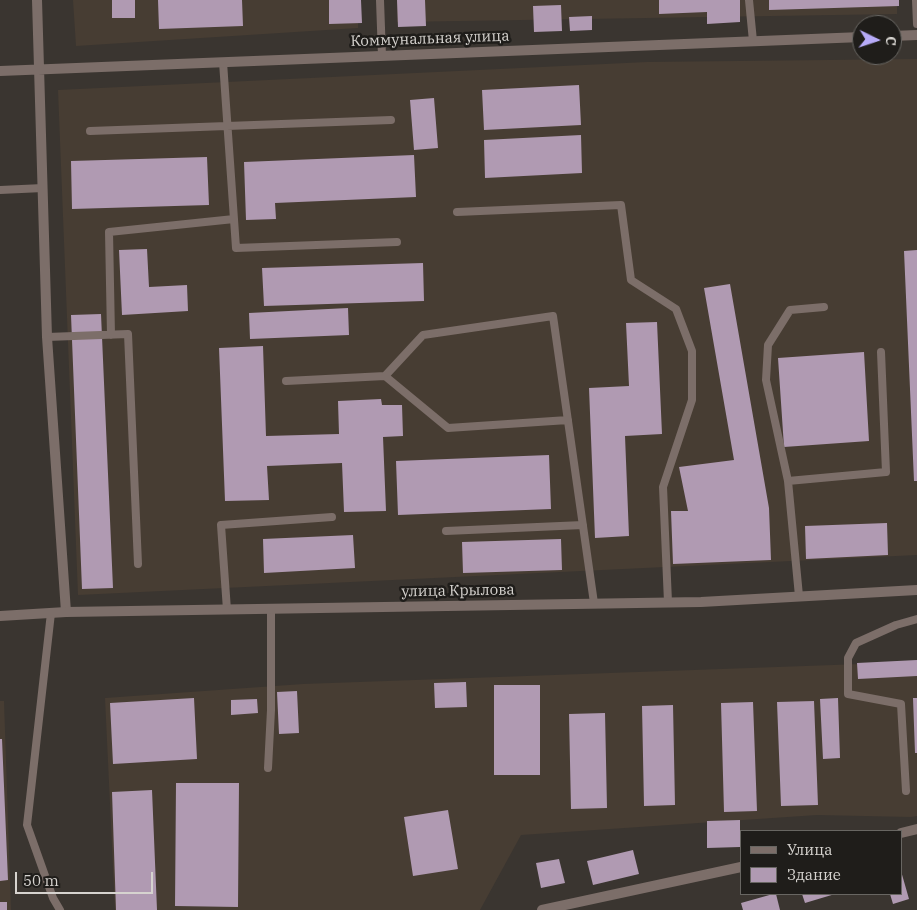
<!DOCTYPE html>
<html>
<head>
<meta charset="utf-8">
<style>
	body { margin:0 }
	#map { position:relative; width:917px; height:910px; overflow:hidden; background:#3a3530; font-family:"IBM Plex Serif",serif }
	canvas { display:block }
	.legend { position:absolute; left:740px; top:830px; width:162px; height:65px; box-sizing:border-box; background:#1f1d1a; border:1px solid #686662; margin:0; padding:6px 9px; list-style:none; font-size:15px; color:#d6d3cf }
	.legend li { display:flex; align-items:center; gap:10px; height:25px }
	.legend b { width:25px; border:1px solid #686662 }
	.north { position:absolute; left:852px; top:15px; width:50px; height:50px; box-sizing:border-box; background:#1f1d1a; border:1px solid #686662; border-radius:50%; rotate:94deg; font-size:14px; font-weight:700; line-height:20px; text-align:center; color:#d6d3cf }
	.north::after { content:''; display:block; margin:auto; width:18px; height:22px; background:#b7abf8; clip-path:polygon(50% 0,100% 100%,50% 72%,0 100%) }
	.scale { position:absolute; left:15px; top:872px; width:138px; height:22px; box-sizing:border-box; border:2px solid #d6d3cf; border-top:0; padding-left:6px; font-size:15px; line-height:18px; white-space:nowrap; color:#d6d3cf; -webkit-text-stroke:4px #1f1d1a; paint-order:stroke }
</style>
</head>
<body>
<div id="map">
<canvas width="917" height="910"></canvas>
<ul class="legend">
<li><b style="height:6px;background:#7c6e69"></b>Улица</li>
<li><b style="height:14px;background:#b09ab2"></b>Здание</li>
</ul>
<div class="north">С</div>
<div class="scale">50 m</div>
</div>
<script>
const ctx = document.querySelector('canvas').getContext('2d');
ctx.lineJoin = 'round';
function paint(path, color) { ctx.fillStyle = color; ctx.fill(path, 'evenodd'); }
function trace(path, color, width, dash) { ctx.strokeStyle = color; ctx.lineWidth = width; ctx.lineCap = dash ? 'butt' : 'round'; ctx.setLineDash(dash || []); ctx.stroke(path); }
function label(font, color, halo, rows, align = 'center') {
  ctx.font = font + ' "IBM Plex Serif",serif'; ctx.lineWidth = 5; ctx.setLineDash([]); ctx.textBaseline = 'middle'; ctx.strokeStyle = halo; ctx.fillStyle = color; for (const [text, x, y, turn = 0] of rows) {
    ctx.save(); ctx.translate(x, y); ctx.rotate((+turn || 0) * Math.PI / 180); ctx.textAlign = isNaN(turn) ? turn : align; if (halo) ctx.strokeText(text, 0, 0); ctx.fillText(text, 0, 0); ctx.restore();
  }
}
const built = new Path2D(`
	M73 0H358V28L76 46Z
	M397 0H897V14L397 22Z
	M917 59V555L78 595 58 90 647 62Z
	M917 662V816L911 817 817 815 521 835 480 910H115L105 698 303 684Z
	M0 701H4L11 910H0Z`);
const building = new Path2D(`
	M112 0H135V18H112Z
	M158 0H242L243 26 159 29Z
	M329 0H361L362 23 329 24Z
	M397 0H425L426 26 398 27Z
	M659 0H740V22L707 24V12L659 14Z
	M769 0H899V6L769 10Z
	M561 5 562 31 534 32 533 6Z
	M592 16V30L570 31 569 17Z
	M579 85 581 125 484 130 482 90Z
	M434 98 438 148 414 150 410 100Z
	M581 135 582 173 485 178 484 140Z
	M414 155 416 197 275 203 276 219 246 220 244 162Z
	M207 157 209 205 72 209 71 161Z
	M147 249 149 287 187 285 188 311 122 315 119 250Z
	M917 250V481H914L904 251Z
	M423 263 424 301 264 306 262 268Z
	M730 284 769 508 771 560 673 564 671 511H688L679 467 734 460 704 288Z
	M348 308 349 335 250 339 249 313Z
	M101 314 113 588 82 589 71 315Z
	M657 322 662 434 625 436 629 536 595 538 589 388 629 386 626 323Z
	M263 346 266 436 339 434 338 401 381 399 382 405H402L403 436 383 437 386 511 344 512 342 463 267 466 269 500 225 501 219 348Z
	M864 352 869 441 784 447 778 358Z
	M549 455 551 509 398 515 396 461Z
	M887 523 888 555 806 559 805 526Z
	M353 535 355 568 264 573 263 539Z
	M561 539 562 570 463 573 462 542Z
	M917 660V676L858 679 857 663Z
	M466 682 467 707 435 708 434 683Z
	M494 685H540V775H494Z
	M297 691 299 733 279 734 277 692Z
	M194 698 197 759 113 764 110 703Z
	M838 698 840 758 823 759 820 699Z
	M913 698H917V753H915Z
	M257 699 258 713 231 715V700Z
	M814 701 818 805 781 806 777 702Z
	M753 702 757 811 724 812 721 703Z
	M673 705 675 805 644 806 642 706Z
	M605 713 607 808 571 809 569 714Z
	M0 739H2L8 880 0 881Z
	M176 783H239L238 907 175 906Z
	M152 790 157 910H116L112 792Z
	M448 810 458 869 413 876 404 817Z
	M740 820V847L707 848V821Z
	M633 850 639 874 593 885 587 861Z
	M559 859 565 883 541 888 536 863Z
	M901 871 909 899 893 904 890 894H901Z
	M773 894H776L780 910H743L741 903Z
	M802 894H835L805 903Z
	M0 902H7V910H0Z`);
const service = new Path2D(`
	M380 0 382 56
	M749 0 753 41
	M916 0 917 24
	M223 62 236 248 397 242
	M90 131 391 120
	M0 190 43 188
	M457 212 621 205 631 280 676 309 692 351V400L663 487 668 602
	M111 335 109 232 234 219
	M47 337 128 334 138 564
	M385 376 448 428 568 420
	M286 381 385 376 423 335 553 316 594 603
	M788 481 886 472 881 352
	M446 531 583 525
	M799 596 788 481 766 380 768 345 790 310 824 307
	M227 610 221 525 332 517
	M51 613 27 825 53 898 60 910
	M268 768 271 710V609
	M906 791 901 704 848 694V658L856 643 896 625 917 619`);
const minor = new Path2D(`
	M37 0 47 337 66 612
	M892 36 917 35
	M0 71 862 37
	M901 833 917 829
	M542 910 741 867`);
const tertiary = new Path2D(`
	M0 616 66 612 701 602 917 590`);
const streetNames = [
	["Коммунальная улица",430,39,-2],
	["улица Крылова",458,591,-1]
];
paint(built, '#473d33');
paint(building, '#b09ab2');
trace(service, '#7c6e69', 8);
trace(minor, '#7c6e69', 10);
trace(tertiary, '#7c6e69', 10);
label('15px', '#d6d3cf', '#1f1d1a', streetNames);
</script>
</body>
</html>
